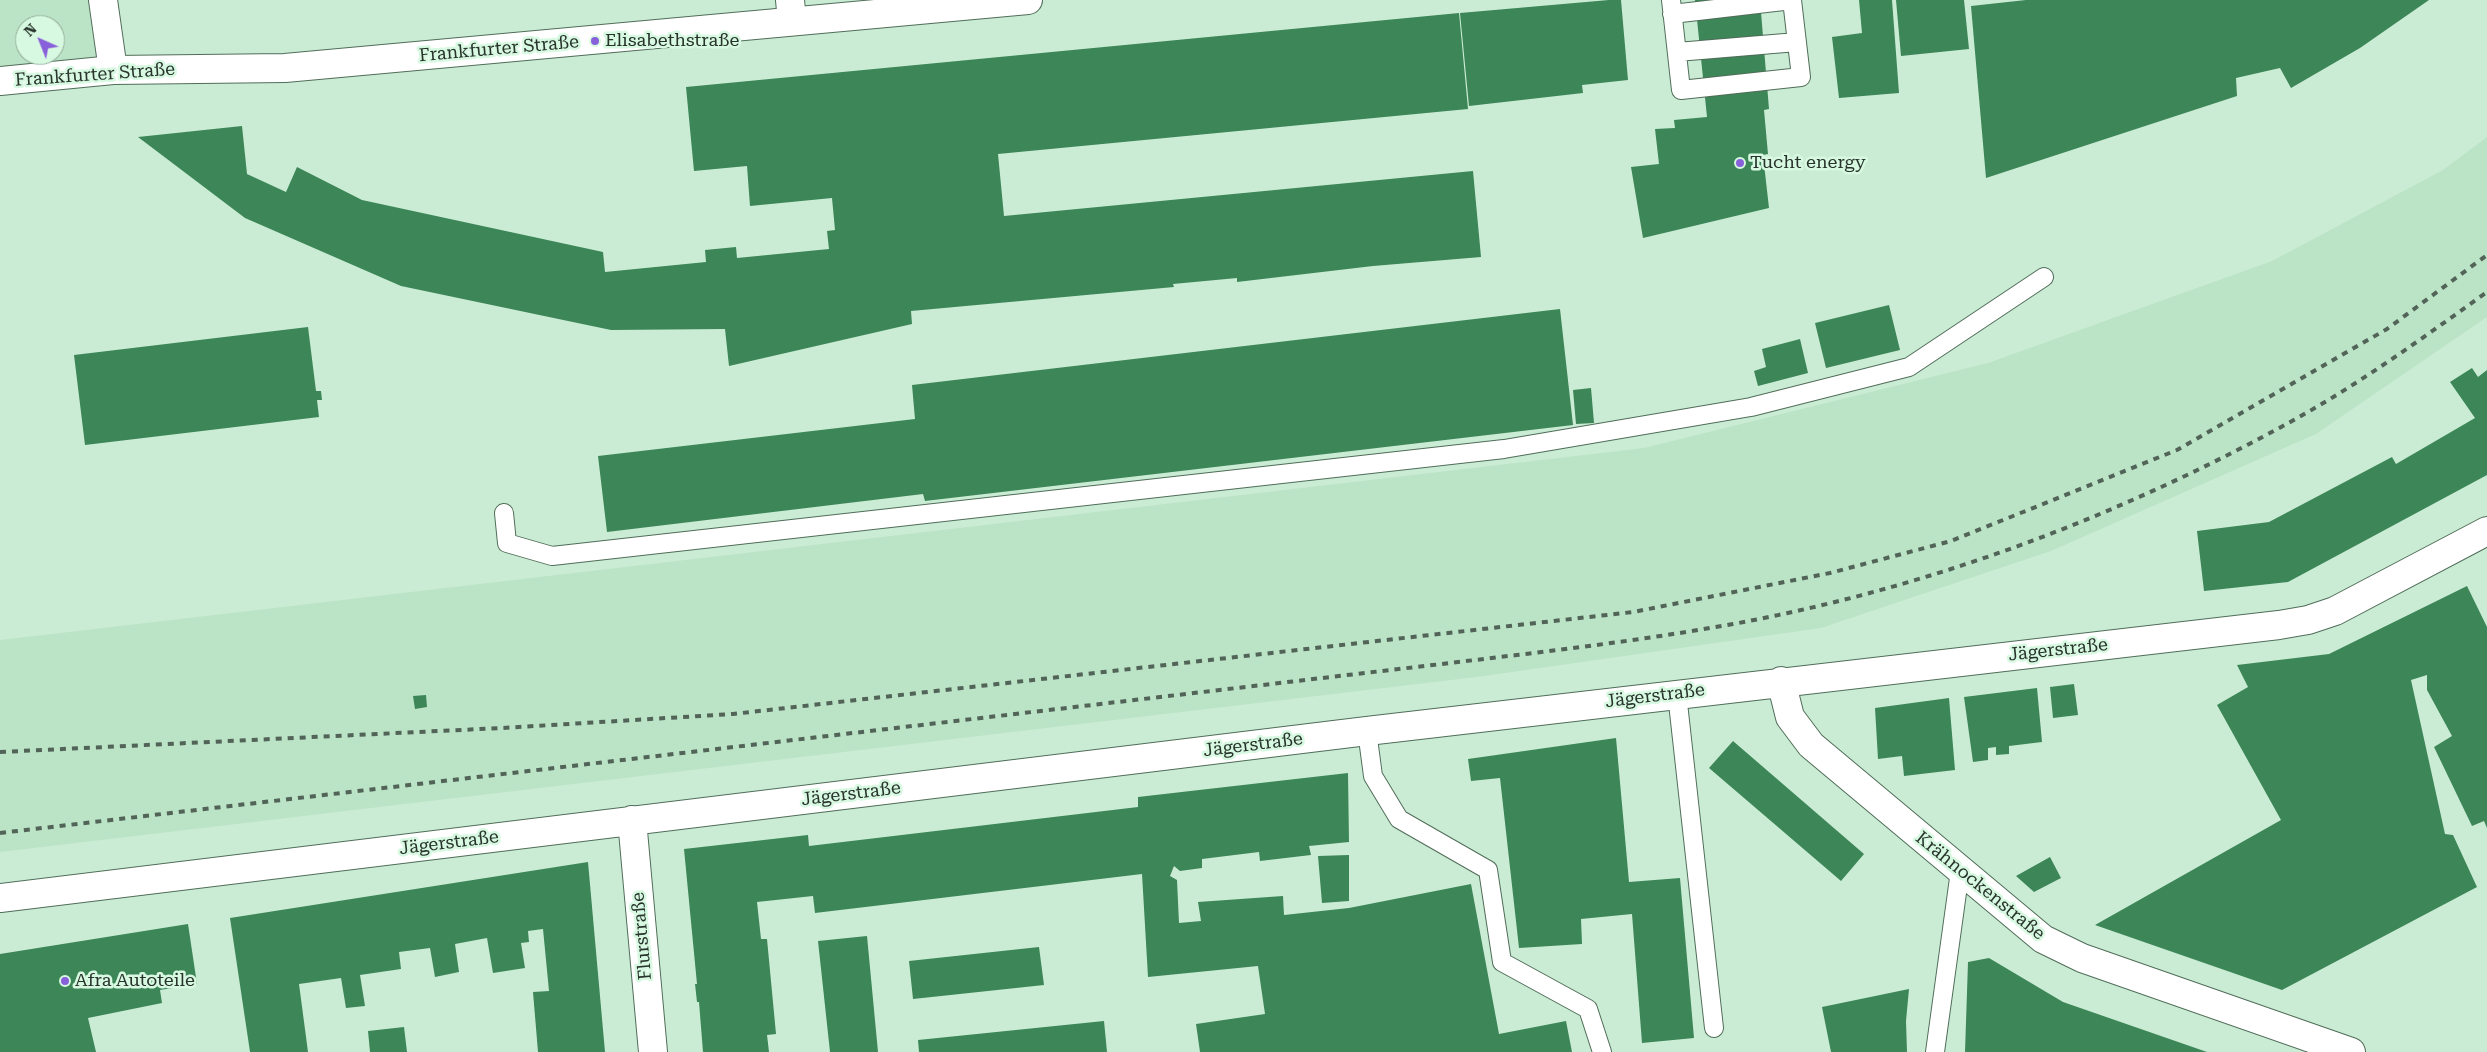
<!DOCTYPE html>
<html>
<head>
<meta charset="utf-8">
<style>
	body { margin:0 }
	#map { position:relative; width:2487px; height:1052px; overflow:hidden; background:#cbecd4; font-family:"Roboto Serif",serif }
	canvas { display:block }
	.north { position:absolute; left:15px; top:15px; width:50px; height:50px; box-sizing:border-box; background:#d8f9e1; border:1px solid #91aa98; border-radius:50%; rotate:316deg; font-size:14px; font-weight:700; line-height:20px; text-align:center; color:#27332b }
	.north::after { content:''; display:block; margin:auto; width:18px; height:22px; background:#8860da; clip-path:polygon(50% 0,100% 100%,50% 72%,0 100%) }
</style>
</head>
<body>
<div id="map">
<canvas width="2487" height="1052"></canvas>
<div class="north">N</div>
</div>
<script>
const ctx = document.querySelector('canvas').getContext('2d');
ctx.lineJoin = 'round';
function paint(path, color) { ctx.fillStyle = color; ctx.fill(path, 'evenodd'); }
function trace(path, color, width, dash) { ctx.strokeStyle = color; ctx.lineWidth = width; ctx.lineCap = dash ? 'butt' : 'round'; ctx.setLineDash(dash || []); ctx.stroke(path); }
function label(font, color, halo, rows, align = 'center') {
  ctx.font = font + ' "Roboto Serif",serif'; ctx.lineWidth = 5; ctx.setLineDash([]); ctx.textBaseline = 'middle'; ctx.strokeStyle = halo; ctx.fillStyle = color; for (const [text, x, y, turn = 0] of rows) {
    ctx.save(); ctx.translate(x, y); ctx.rotate((+turn || 0) * Math.PI / 180); ctx.textAlign = isNaN(turn) ? turn : align; if (halo) ctx.strokeText(text, 0, 0); ctx.fillText(text, 0, 0); ctx.restore();
  }
}
const built = new Path2D(`
	M0 0H103L113 70 0 80ZM25 25H55V55H25Z
	M2487 137V317L2316 434 2051 551 1821 628 1477 677 0 852V640L1644 448 1988 363 2272 261 2443 170Z`);
const building = new Path2D(`
	M1609 0H1621L1628 80 1582 85 1583 93 1469 106 1460 13Z
	M1695 0H1760L1769 109 1764 110 1768 154 1763 155 1769 208 1643 238 1631 167 1659 164 1655 129 1675 128 1674 120 1707 117Z
	M1859 0H1892L1899 93 1839 98 1832 37 1862 33Z
	M1896 0H1964L1969 49 1901 56Z
	M2026 0H2429L2360 48 2291 88 2280 68 2236 78 2237 96 1986 178 1971 6Z
	M1459 13 1468 109 998 154 1004 216 1473 171 1481 257 1373 266 1237 282V278L1173 284 1174 287 911 311 912 324 729 366 725 329 611 330 401 286 245 218 138 137 242 126 247 174 286 192 297 167 362 200 603 252 605 272 706 262 705 250 736 247 737 258 829 249 827 231 835 230 832 198 750 206 747 166 694 171 686 87Z
	M1889 305 1900 350 1826 368 1815 323Z
	M1560 309 1573 425 925 501 923 494 607 532 598 456 915 419 912 385Z
	M308 327 316 391H321L322 400H317L319 417 85 445 74 355Z
	M1800 339 1808 373 1758 386 1754 371 1766 367 1762 349Z
	M2472 368 2478 377 2487 370V475L2288 582 2204 591 2197 531 2269 522 2392 457 2396 464 2475 418 2450 382Z
	M1591 388 1594 423 1576 424 1573 390Z
	M2467 586 2487 627V828L2484 821 2472 826 2434 747 2452 736 2427 690V675L2411 680 2445 834 2453 835 2477 887 2282 990 2095 925 2281 820 2217 705 2248 687 2237 665 2329 654Z
	M2074 684 2078 715 2053 718 2050 687Z
	M2037 688 2042 742 2009 746V754L1996 755V747L1988 748V760L1973 762 1964 697Z
	M426 695 427 707 415 709 413 696Z
	M1949 698 1955 770 1904 776 1902 756 1878 759 1875 708Z
	M1616 738 1629 882 1680 878 1694 1038 1642 1043 1632 914 1581 919 1582 944 1519 948 1500 778 1471 781 1468 759Z
	M1733 741 1864 854 1841 881 1709 768Z
	M1348 773 1349 842 1309 846 1311 855 1260 861 1259 852 1202 859V868L1180 871 1174 866 1170 876 1177 880 1179 923 1201 921 1198 902 1283 896 1284 915 1349 908 1471 884 1499 1034 1566 1021 1572 1052H1200L1196 1024 1265 1014 1258 966 1148 977 1142 874 815 913 813 896 757 902 761 939H767L776 1034 767 1035 769 1052H703L699 1002H697L695 984H697L684 849 808 835 809 846 1138 807V797Z
	M1349 855V901L1322 903 1318 856Z
	M2050 857 2061 878 2034 892 2016 876Z
	M588 862 605 1052H538L533 992 549 991 543 929 528 931 529 942 521 943 525 968 493 973 487 938 455 944 459 972 435 977 430 948 399 952 401 969 360 975 365 1006 346 1008 341 978 299 984 308 1052H250L230 918Z
	M188 924 197 984 160 990 162 1003 88 1018 96 1052H0V954Z
	M867 936 878 1052H830L818 941Z
	M1039 947 1044 985 913 999 909 961Z
	M1989 958 2063 1002 2207 1052H1965L1968 962Z
	M1909 989 1906 1021 1907 1052H1831L1822 1007Z
	M1104 1021 1107 1052H919L918 1040Z
	M404 1027 407 1052H370L368 1031Z`);
const lane = new Path2D(`
	M1671 0 1681 90 1801 77 1792 0
	M1672 14 1792 0
	M1677 52 1797 42
	M504 513 507 543 552 556 1504 449 1751 407 1909 367 2044 277
	M1677 694 1714 1028
	M1367 731 1373 776 1399 819 1488 870 1502 962 1588 1009 1602 1052
	M1935 1052 1960 871`);
const street = new Path2D(`
	M103 0 113 70
	M790 0 792 21
	M1781 681 1790 717 1811 745 2043 939 2082 958 2351 1052
	M632 820 653 1052
	M0 898 1367 731 2279 625 2308 620 2335 611 2487 531`);
const secondary = new Path2D(`
	M0 81 113 70 285 68 1028 0`);
const rail = new Path2D(`
	M0 752 502 728 733 714 1633 612 1830 573 1951 541 2177 450 2387 329 2487 255
	M0 833 1433 665C1533 653 1633 642 1733 624 1929 588 2118 517 2292 421 2361 383 2424 337 2487 292`);
const markers = [
	[595,41,5,"#8860da"],
	[1740,163,5,"#8860da"],
	[65,981,5,"#8860da"]
];
const poiNames = [
	["Elisabethstraße",605,41],
	["Tucht energy",1750,163],
	["Afra Autoteile",75,981]
];
const streetNames = [
	["Frankfurter Straße",499,49,-5],
	["Frankfurter Straße",95,75,-4],
	["Jägerstraße",2058,650,-6],
	["Jägerstraße",1655,696,-7],
	["Jägerstraße",1253,745,-7],
	["Jägerstraße",851,794,-7],
	["Jägerstraße",449,843,-7],
	["Krähnockenstraße",1980,886,39],
	["Flurstraße",642,936,-95]
];
paint(built, '#bbe3c6');
paint(building, '#3c8658');
trace(lane, '#506d59', 20);
trace(street, '#506d59', 30);
trace(secondary, '#506d59', 30);
trace(lane, '#fff', 18);
trace(street, '#fff', 28);
trace(secondary, '#fff', 28);
trace(rail, '#526458', 4, [6, 6]);
for (const [x, y, r, color] of markers) { const dot = new Path2D(); dot.arc(x, y, r, 0, 2 * Math.PI); ctx.fillStyle = color; ctx.fill(dot); trace(dot, '#d8f9e1', 2); }
label('18px', '#27332b', '#d8f9e1', poiNames, 'left');
label('18px', '#27332b', '#d8f9e1', streetNames);
</script>
</body>
</html>
